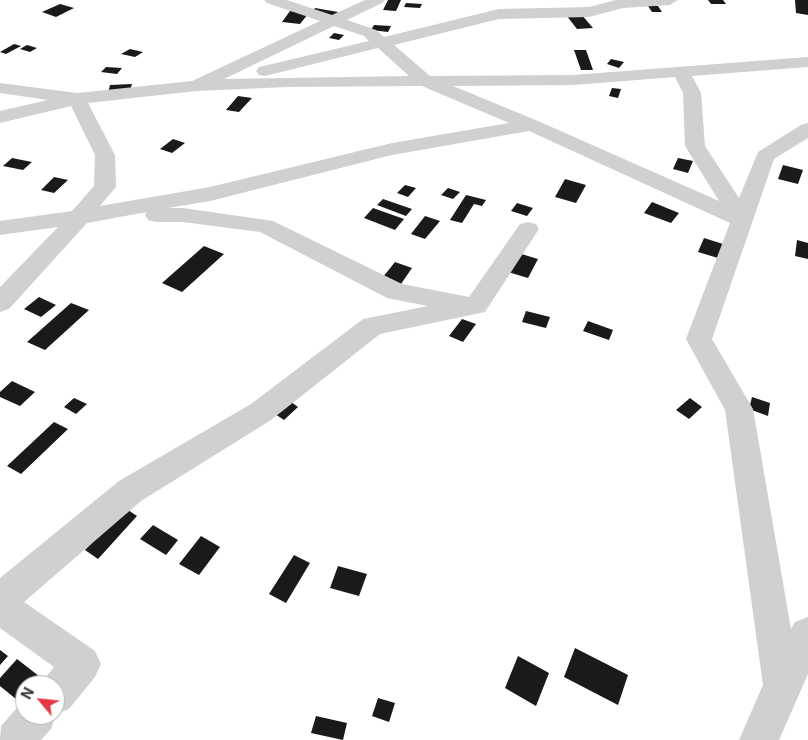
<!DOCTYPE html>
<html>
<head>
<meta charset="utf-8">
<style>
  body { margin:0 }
  #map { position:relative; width:808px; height:740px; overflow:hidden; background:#fff; font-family:Inter,sans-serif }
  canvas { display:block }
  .north { position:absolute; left:15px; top:675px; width:50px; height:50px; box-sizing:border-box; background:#fff; border:1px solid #adadad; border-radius:50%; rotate:298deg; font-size:14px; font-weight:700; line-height:20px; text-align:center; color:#333 }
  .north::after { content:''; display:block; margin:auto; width:18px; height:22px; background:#e63946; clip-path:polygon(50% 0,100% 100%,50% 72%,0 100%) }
</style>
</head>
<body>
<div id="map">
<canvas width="808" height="740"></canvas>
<div class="north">N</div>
</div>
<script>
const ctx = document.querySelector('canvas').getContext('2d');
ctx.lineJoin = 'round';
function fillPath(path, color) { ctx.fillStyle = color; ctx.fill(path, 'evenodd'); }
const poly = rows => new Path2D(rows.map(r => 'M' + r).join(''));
fillPath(poly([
  [388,0,401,0,396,11,383,10],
  [708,0,723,0,726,4,711,4],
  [795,0,808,0,808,15,796,13],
  [406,3,422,4,420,8,404,7],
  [60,4,74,8,56,17,42,12],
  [648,6,658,6,662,12,652,12],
  [315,8,338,12,334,16,311,13],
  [290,11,308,14,300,24,282,22],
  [581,14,593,28,577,29,566,15],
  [374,25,391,26,388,32,371,30],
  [334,33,344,35,339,40,329,38],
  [14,44,21,46,6,54,0,52],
  [27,45,37,48,30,52,20,49],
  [130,49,143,52,135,57,121,54],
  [574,50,586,50,593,70,581,70],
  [611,59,624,62,619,68,607,64],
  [106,67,122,68,117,74,101,72],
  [132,84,130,91,108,93,110,85],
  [612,88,621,89,618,98,609,96],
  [238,96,252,98,239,112,226,110],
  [173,139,185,143,172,153,160,149],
  [12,158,32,162,23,170,3,166],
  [678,158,693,161,688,173,673,169],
  [783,165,803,170,798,184,778,179],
  [54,177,68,180,54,193,41,190],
  [565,179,586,185,576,203,555,197],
  [405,185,416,188,408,197,397,193],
  [448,188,460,192,453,199,441,195],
  [466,195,486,200,482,206,474,204,462,223,450,220],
  [383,199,412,209,406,216,377,205],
  [652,202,679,213,671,223,644,213],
  [517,203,533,208,527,216,511,211],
  [373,208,404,219,395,230,364,218],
  [425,216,440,221,425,239,411,234],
  [704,238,723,244,718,258,698,252],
  [797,240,808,243,808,259,795,256],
  [204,246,224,254,182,292,162,283],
  [518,253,538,259,528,278,508,272],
  [395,262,412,268,401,284,383,277],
  [39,297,56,305,41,317,24,309],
  [71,303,89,310,45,350,27,342],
  [526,311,550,317,546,328,522,322],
  [462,319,476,324,463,342,449,336],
  [588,321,613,330,609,340,583,331],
  [12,381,35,392,20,406,0,397,0,392],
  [752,397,770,403,768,416,749,409],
  [74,398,87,404,76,414,64,407],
  [690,398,702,407,689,419,676,410],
  [287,399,298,407,284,420,272,412],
  [54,422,68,429,21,474,7,466],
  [125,508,137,516,98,559,85,550],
  [153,525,178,540,166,555,140,539],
  [201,536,220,547,199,575,179,564],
  [294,555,310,563,286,603,269,594],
  [338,566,367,574,359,596,330,588],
  [575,648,628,675,618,705,564,677],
  [0,650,8,656,0,665],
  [518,656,549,673,536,706,505,688],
  [17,659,44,680,39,685,25,685,25,701,22,704,0,686,0,678],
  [378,698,395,703,389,722,372,716],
  [316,716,347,723,343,740,311,733]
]), '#1a1a1a');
fillPath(poly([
  [264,0,287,0,332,15,365,0,385,0,382,3,347,20,376,30,384,37,499,9,589,7,616,0,678,0,670,5,623,8,589,17,499,19,394,45,430,76,573,75,808,57,808,67,692,76,701,93,705,146,739,198,758,152,801,125,808,123,808,138,774,159,712,339,753,409,791,629,795,622,808,617,808,674,779,740,739,740,763,685,725,410,686,339,730,223,529,131,392,155,210,201,168,208,183,208,273,221,402,284,469,297,520,224,528,222,536,224,539,229,485,312,380,334,271,420,141,501,24,602,95,651,101,664,95,677,69,709,56,714,51,729,41,740,0,740,1,726,23,701,25,700,25,715,55,715,55,685,40,685,54,667,0,628,0,578,119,481,251,404,363,319,428,306,387,298,260,232,183,222,156,222,148,220,145,215,147,212,87,223,9,309,0,312,0,287,58,227,0,235,0,221,72,211,94,186,95,155,71,106,0,123,0,111,48,100,0,93,0,83,77,93,192,81,320,21,267,3,264,0],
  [334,26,364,36,369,41,259,67,256,71,259,75,265,76,378,48,409,76,224,79,334,26],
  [675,77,683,93,685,146,719,201,538,121,453,86,573,85,675,77],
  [422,86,509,123,392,143,210,187,100,206,116,187,115,155,88,103,196,91,288,87,422,86]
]), '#d0d0d0');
</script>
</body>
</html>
